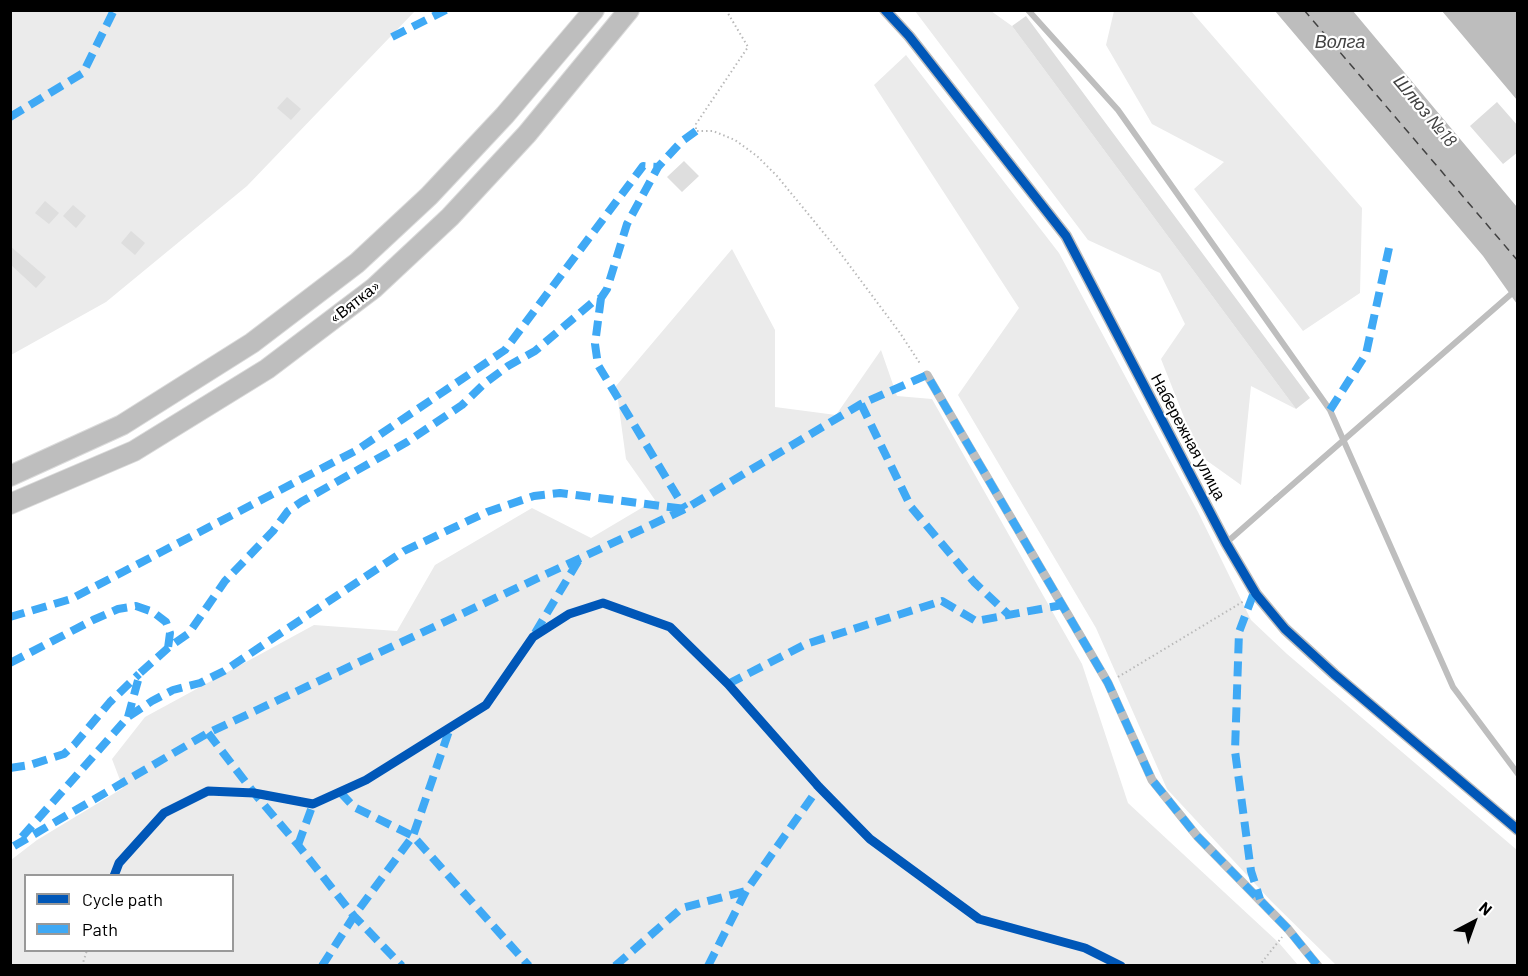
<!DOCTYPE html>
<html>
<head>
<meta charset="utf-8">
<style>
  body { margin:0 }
  #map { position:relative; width:1528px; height:976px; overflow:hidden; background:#fff; font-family:Barlow,sans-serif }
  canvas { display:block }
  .frame { position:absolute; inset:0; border:12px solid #000; pointer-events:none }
  .legend { position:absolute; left:24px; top:874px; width:210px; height:78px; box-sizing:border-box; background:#fff; border:2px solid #999; margin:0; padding:8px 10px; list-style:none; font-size:18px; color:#000 }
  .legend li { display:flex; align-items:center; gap:12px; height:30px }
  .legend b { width:30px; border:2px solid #999 }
  .north { position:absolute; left:1444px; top:892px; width:60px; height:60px; -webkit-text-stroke:4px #fff; paint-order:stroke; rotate:41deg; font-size:16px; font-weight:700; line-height:24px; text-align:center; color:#000 }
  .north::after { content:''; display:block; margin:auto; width:21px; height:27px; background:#000; clip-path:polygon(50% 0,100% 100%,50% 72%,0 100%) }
</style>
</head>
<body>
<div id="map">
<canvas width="1528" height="976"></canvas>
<div class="frame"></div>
<ul class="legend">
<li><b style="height:8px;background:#0057b8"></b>Cycle path</li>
<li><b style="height:8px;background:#3fa9f5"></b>Path</li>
</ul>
<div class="north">N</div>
</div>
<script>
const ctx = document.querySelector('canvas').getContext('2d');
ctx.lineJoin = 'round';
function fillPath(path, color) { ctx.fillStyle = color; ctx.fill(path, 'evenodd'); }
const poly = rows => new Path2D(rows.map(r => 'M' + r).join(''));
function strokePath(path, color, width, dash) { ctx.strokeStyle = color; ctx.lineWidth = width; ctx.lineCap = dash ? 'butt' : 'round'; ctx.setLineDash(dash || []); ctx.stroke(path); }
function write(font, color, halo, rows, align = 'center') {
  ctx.font = font + ' Barlow,sans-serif'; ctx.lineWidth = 4.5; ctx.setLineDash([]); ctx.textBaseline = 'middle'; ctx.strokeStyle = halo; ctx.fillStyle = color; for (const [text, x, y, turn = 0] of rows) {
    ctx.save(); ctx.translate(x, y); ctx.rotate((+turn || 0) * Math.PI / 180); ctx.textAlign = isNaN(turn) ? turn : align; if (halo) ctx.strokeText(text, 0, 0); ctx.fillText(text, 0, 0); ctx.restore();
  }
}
fillPath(poly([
  [10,11,415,11,247,186,106,302,11,355],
  [915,11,991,11,1012,26,1296,409,1251,386,1241,485,1199,455,1161,359,1185,324,1160,273,1088,240],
  [1114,11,1191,11,1362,208,1360,293,1303,331,1194,189,1224,162,1152,124,1106,45],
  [906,55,1059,253,1198,512,1251,620,1287,654,1517,850,1517,965,1336,965,1271,901,1167,789,1096,628,958,395,1019,308,874,85],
  [732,249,775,330,775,407,836,415,881,350,897,396,932,399,1082,664,1128,803,1279,943,1298,965,11,965,11,860,37,840,123,788,112,759,145,717,314,625,397,631,435,565,532,508,591,538,655,500,626,459,616,386],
  [26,876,232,876,232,950,26,950]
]), '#ebebeb');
fillPath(poly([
  [1275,11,1353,11,1517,207,1517,304,1483,256],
  [1516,11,1518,13,1517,100,1442,11]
]), '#bdbdbd');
strokePath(poly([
  [1304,10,1518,261]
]), '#424242', 1.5, [8, 6]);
fillPath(poly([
  [1026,16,1310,398,1296,409,1012,26],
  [287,97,301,109,291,120,277,108],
  [1497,102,1518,126,1518,152,1503,164,1470,126],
  [684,161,699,176,682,192,667,177],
  [45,201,59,213,49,224,35,213],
  [73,205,86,216,76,228,63,216],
  [131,231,145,243,135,255,121,243],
  [10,246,46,277,36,288,10,264]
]), '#dedede');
const trunk = poly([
  [10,476,122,425,252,343,357,263,429,196,505,115,594,10],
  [10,504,134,451,267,369,374,288,450,217,527,134,629,10]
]);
strokePath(trunk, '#dbdbdb', 22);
strokePath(poly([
  [726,10,748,47,696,124,696,131,713,131,735,140,757,156,777,176,841,254,900,333,921,365],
  [1118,677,1244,601],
  [114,876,119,863,164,813,208,791,254,793,313,804,366,780,486,705,533,637,569,614,603,603,670,627,728,684,819,787,870,839,979,919,1085,948,1121,966],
  [82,966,87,950],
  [1259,966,1282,937]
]), '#b9b9b9', 2, [1.5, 3]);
strokePath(poly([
  [1028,10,1118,110,1330,410,1453,687,1518,774],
  [1226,543,1276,499]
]), '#bebebe', 6);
strokePath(poly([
  [927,375,1108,683,1152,780,1197,836,1288,929,1318,966]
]), '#bebebe', 9);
strokePath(poly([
  [885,10,909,36,1066,236,1226,543,1256,594,1285,629,1334,674,1518,830]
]), '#bebebe', 12);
strokePath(trunk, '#bebebe', 20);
strokePath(poly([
  [1276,499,1518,288]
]), '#bebebe', 6);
strokePath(poly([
  [392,37,446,10],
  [10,117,83,73,114,10],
  [601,298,595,344,598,365,685,509],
  [861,404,911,507,974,582,1010,616],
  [1330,410,1366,354,1389,248],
  [1253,595,1239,632,1235,751,1251,871,1260,899],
  [10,617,71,599,357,450,505,350,643,166,658,167],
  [535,633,580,558],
  [10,663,93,620,118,609,136,606,153,612,166,622,170,633,168,648],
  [728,684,806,644,942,601,976,621,1062,605],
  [128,717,140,673,168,648,189,633,225,581,273,531,288,511,301,502,407,442,462,405,485,383,508,366,535,351,594,301,601,298,607,289,627,224,658,167,681,142,696,131],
  [208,733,254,793,298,845,354,916,402,966],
  [10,768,30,765,64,754,74,745,110,702,139,674],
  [340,792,354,807,413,836,529,966],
  [22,837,128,717,152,701,173,690,200,683,224,671,404,551,487,512,534,496,560,493,685,509],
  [298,845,313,804],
  [14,846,208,733,685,509,861,404,927,375,1108,683,1152,780,1197,836,1288,929,1318,966],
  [322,966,354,916,413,836,450,728],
  [615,966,682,908,746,891],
  [708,966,746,891,819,787]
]), '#3fa9f5', 8, [15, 8]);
strokePath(poly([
  [885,10,909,36,1066,236,1226,543,1256,594,1285,629,1334,674,1518,830],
  [114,876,119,863,164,813,208,791,254,793,313,804,366,780,486,705,533,637,569,614,603,603,670,627,728,684,819,787,870,839,979,919,1085,948,1121,966]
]), '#0057b8', 9);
write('16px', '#000', '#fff', [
  ["«Вятка»",355,302,-38],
  ["Набережная улица",1188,437,62]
]);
write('italic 18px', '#424242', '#fff', [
  ["Волга",1340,42],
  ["Шлюз №18",1425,111,50]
]);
</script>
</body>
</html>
